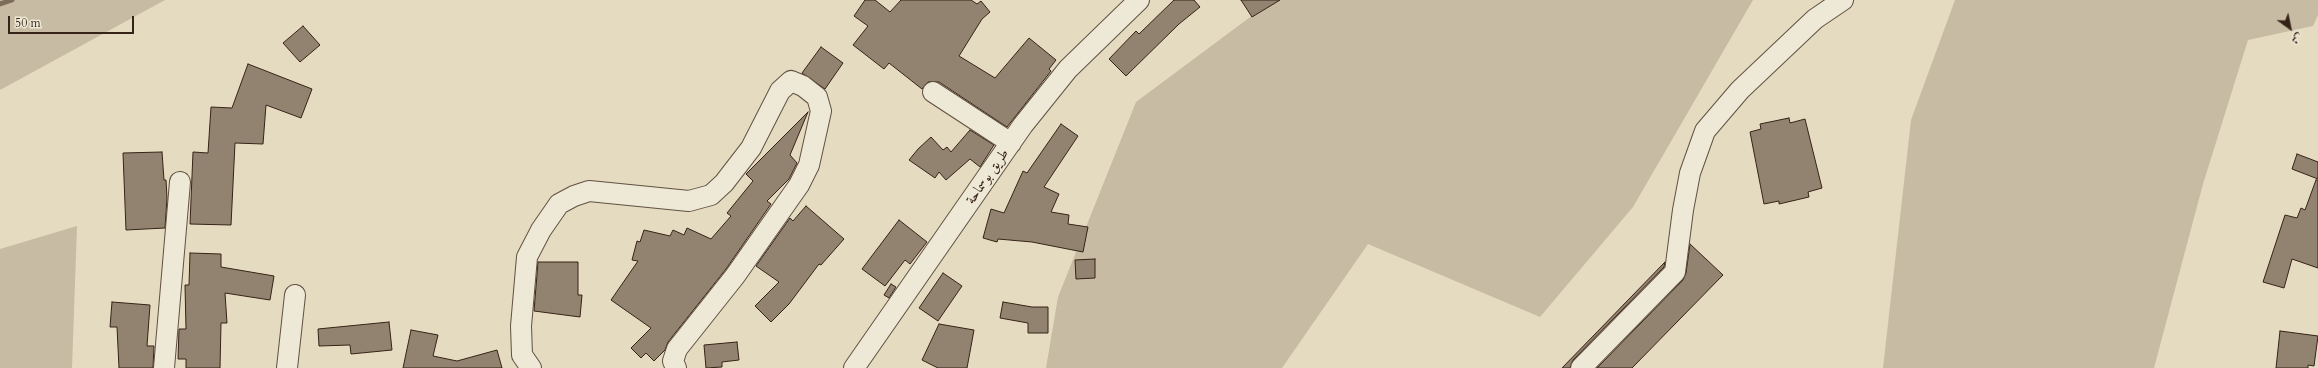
<!DOCTYPE html>
<html>
<head>
<meta charset="utf-8">
<style>
  body { margin:0 }
  #map { position:relative; width:2318px; height:368px; overflow:hidden; background:#e5dbc0; font-family:Cardo,Amiri,serif }
  canvas { display:block }
  .north { position:absolute; left:2270px; top:8px; width:40px; height:40px; -webkit-text-stroke:3px #eee8d6; paint-order:stroke; rotate:147deg; font-size:11px; font-weight:700; line-height:16px; text-align:center; color:#362317 }
  .north::after { content:''; display:block; margin:auto; width:14px; height:18px; background:#362317; clip-path:polygon(50% 0,100% 100%,50% 72%,0 100%) }
  .scale { position:absolute; left:8px; top:16px; width:126px; height:18px; box-sizing:border-box; border:2px solid #362317; border-top:0; padding-left:5px; font-size:12px; line-height:14px; white-space:nowrap; color:#362317; -webkit-text-stroke:3px #eee8d6; paint-order:stroke }
</style>
</head>
<body>
<div id="map">
<canvas width="2318" height="368"></canvas>
<div class="north">ش</div>
<div class="scale">50 m</div>
</div>
<script>
const ctx = document.querySelector('canvas').getContext('2d');
ctx.lineJoin = 'round';
function fillPath(path, color) { ctx.fillStyle = color; ctx.fill(path, 'evenodd'); }
const poly = rows => new Path2D(rows.map(r => 'M' + r).join(''));
function strokePath(path, color, width, dash) { ctx.strokeStyle = color; ctx.lineWidth = width; ctx.lineCap = dash ? 'butt' : 'round'; ctx.setLineDash(dash || []); ctx.stroke(path); }
function write(font, color, halo, rows, align = 'center') {
  ctx.font = font + ' Cardo,Amiri,serif'; ctx.lineWidth = 3; ctx.setLineDash([]); ctx.textBaseline = 'middle'; ctx.strokeStyle = halo; ctx.fillStyle = color; for (const [text, x, y, turn = 0] of rows) {
    ctx.save(); ctx.translate(x, y); ctx.rotate((+turn || 0) * Math.PI / 180); ctx.textAlign = isNaN(turn) ? turn : align; if (halo) ctx.strokeText(text, 0, 0); ctx.fillText(text, 0, 0); ctx.restore();
  }
}
fillPath(poly([
  [0,0,165,0,0,90],
  [1273,0,1753,0,1633,207,1540,317,1368,244,1282,368,1046,368,1058,297,1136,102],
  [1955,0,2318,0,2318,15,2313,26,2248,40,2203,184,2154,368,1883,368,1911,120],
  [77,226,72,368,0,368,0,249]
]), '#c7bca3');
strokePath(poly([
  [0,4,12,0]
]), '#7c6c5a', 5);
const building = poly([
  [865,0,875,0,890,12,901,0,971,0,977,4,981,1,990,12,982,19,959,56,995,78,1029,38,1056,60,1049,69,1051,71,1007,127,939,82,928,82,922,89,889,63,884,69,853,45,868,26,854,16,865,0],
  [1174,0,1194,0,1200,7,1179,24,1126,76,1109,59,1136,31,1139,34,1174,0],
  [1241,0,1280,0,1252,17,1241,0],
  [303,26,320,45,300,62,283,43,303,26],
  [821,47,843,63,825,89,802,73,821,47],
  [248,64,312,89,301,118,266,105,263,144,235,143,231,225,190,224,193,152,208,153,211,107,232,108,248,64],
  [808,112,790,155,797,163,789,179,767,201,771,204,726,269,668,342,665,350,654,361,646,353,641,358,631,348,651,328,611,300,638,261,632,260,637,241,640,242,644,230,670,236,673,230,684,235,687,228,711,239,731,216,727,213,753,181,746,174,808,112],
  [1789,118,1790,123,1805,119,1822,188,1808,192,1809,197,1779,204,1779,201,1764,204,1750,132,1761,129,1760,124,1789,118],
  [1061,124,1078,136,1044,187,1059,194,1051,212,1069,215,1068,224,1088,227,1083,252,1032,242,998,239,997,242,983,238,991,209,1004,213,1023,171,1027,173,1061,124],
  [970,130,994,145,980,167,970,159,946,180,939,172,935,178,909,160,918,149,931,137,943,150,947,147,951,152,970,130],
  [162,152,164,180,166,180,167,198,165,228,126,230,123,153,162,152],
  [2297,154,2318,162,2318,179,2292,169,2297,154],
  [2316,180,2318,180,2318,268,2292,259,2284,288,2263,282,2285,215,2297,218,2301,208,2305,210,2316,180],
  [806,206,844,239,821,265,819,264,789,304,771,322,755,306,779,282,756,266,790,218,793,221,806,206],
  [899,220,927,242,910,264,905,260,885,286,862,269,899,220],
  [1690,244,1723,275,1632,368,1597,368,1683,280,1686,273,1690,244],
  [190,253,221,254,221,267,274,276,270,300,225,293,227,323,221,323,220,368,186,368,186,359,178,359,179,329,186,329,185,285,189,285,190,253],
  [1095,259,1095,278,1076,279,1075,260,1095,259],
  [538,262,578,262,578,295,582,295,580,317,534,311,538,262],
  [1665,262,1664,267,1573,360,1570,368,1562,368,1665,262],
  [943,273,962,286,938,321,919,308,943,273],
  [891,284,896,287,889,298,884,295,891,284],
  [112,302,150,305,147,346,154,346,153,368,119,368,117,327,110,327,112,302],
  [1003,302,1032,307,1048,307,1048,333,1028,333,1028,323,1000,318,1003,302],
  [389,322,392,350,351,354,350,345,319,346,318,329,389,322],
  [939,324,974,330,967,368,938,368,922,360,939,324],
  [411,330,438,335,433,356,457,361,497,350,502,368,403,368,411,330],
  [2280,331,2318,336,2314,366,2308,365,2308,368,2276,368,2280,331],
  [737,342,739,360,722,362,722,367,706,368,704,345,737,342]
]);
fillPath(building, '#91836f');
strokePath(building, '#362317', 1);
const minor = poly([
  [933,92,1011,143],
  [164,368,180,182],
  [287,368,295,295],
  [531,368,522,355,521,326,527,257,541,230,559,204,574,196,589,191,689,201,711,195,724,183,751,148,780,91,791,81,803,86,817,97,821,111,809,165,799,185,735,276,677,349,673,361,676,368],
  [854,368,1023,125,1068,69,1139,0],
  [1581,368,1675,272,1683,210,1690,173,1705,131,1740,90,1815,19,1843,0]
]);
strokePath(minor, '#625141', 22);
strokePath(minor, '#eee8d6', 20);
write('14px', '#362317', '#eee8d6', [
  ["طريق بوسماحة",988,177,-55]
]);
</script>
</body>
</html>
